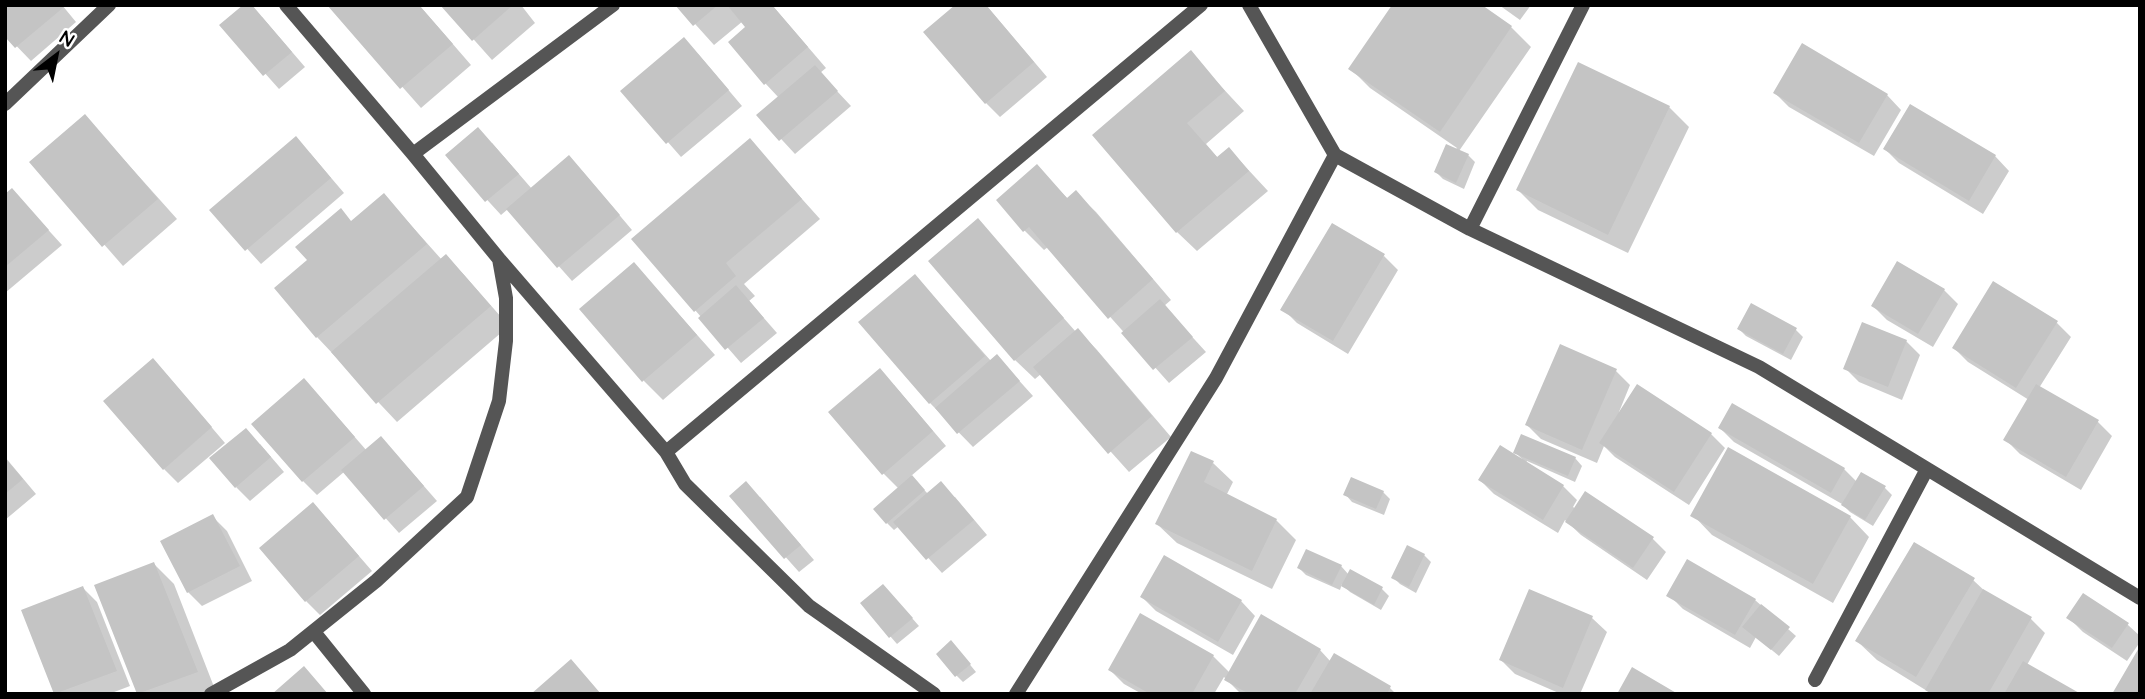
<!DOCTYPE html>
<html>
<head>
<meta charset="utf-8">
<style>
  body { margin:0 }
  #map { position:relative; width:2145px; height:699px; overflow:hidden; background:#fff; font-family:Quicksand,sans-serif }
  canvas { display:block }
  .frame { position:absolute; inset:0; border:7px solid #000; pointer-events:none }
  .north { position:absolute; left:21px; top:21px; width:70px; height:70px; -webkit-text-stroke:5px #fff; paint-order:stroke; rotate:32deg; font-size:19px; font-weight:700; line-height:28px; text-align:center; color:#000 }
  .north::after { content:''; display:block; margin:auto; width:24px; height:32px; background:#000; clip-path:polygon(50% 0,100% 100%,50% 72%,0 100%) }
</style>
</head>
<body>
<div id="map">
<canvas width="2145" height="699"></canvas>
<div class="frame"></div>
<div class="north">N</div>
</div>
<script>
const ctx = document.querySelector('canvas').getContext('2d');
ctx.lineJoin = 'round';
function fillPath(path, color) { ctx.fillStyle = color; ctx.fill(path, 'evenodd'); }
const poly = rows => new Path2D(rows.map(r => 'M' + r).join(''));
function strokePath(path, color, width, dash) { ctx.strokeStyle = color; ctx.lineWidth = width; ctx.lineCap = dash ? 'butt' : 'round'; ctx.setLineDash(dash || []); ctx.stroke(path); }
fillPath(poly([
  [5,5,62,5,76,22,31,61,5,34],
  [330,5,419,5,471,65,421,108],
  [443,5,521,5,535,23,492,60],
  [678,5,772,5,826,68,820,73,851,106,795,154,759,115,779,98,765,83,748,27,743,21,714,45],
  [986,5,1047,77,1000,117,986,103],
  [1499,5,1531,5,1520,20],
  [262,17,305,67,279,89,222,25],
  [1511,27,1531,47,1459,151,1468,155,1475,162,1464,189,1443,179,1436,172,1457,148,1370,88,1351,69],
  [1190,53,1244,111,1206,144,1218,158,1229,149,1268,191,1197,251,1177,232],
  [698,54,742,106,681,157,623,91],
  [1775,93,1887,95,1901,110,1874,156,1789,107],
  [1669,107,1689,127,1628,253,1538,210,1518,190],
  [85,116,177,219,123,266,32,162],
  [750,141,820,219,744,284,755,296,749,301,777,333,741,363,695,310],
  [492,143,532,189,583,172,632,230,572,281,508,209,501,215,447,156],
  [1885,149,1995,156,2009,171,1983,214,1899,163],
  [310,153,344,193,261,264,212,210],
  [1037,167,1068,199,1076,193,1096,212,1171,300,1164,306,1206,352,1169,383,1048,247,1044,250,1024,230],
  [12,190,62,245,5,293,5,196],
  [384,195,442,260,446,256,465,276,509,326,397,422,317,337,309,260],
  [978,221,1076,332,1078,331,1097,350,1171,437,1129,472,1041,374,1035,379,1015,360],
  [1384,256,1398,270,1348,354,1297,323,1283,309],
  [634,264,715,355,663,400,644,381],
  [915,276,991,361,997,356,1033,396,973,447,930,403],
  [1944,290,1958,304,1933,347,1887,320,1873,306],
  [2057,323,2071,337,2039,388,2098,422,2112,436,2081,490,2020,454,2006,440,2029,400,1968,362,1954,348],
  [1739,329,1796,330,1803,337,1791,360,1746,336],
  [1906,341,1920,355,1902,400,1859,382,1845,368],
  [1616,371,1630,385,1619,412,1711,434,1725,448,1689,505,1615,457,1604,446,1597,463,1541,439,1527,425],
  [167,375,225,443,178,483,164,469],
  [894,385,946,446,911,476,928,494,955,497,987,535,942,573,899,526,894,530,887,523,899,489,883,473],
  [318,395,367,451,395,453,437,501,399,533,344,472,317,495,303,481],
  [1720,428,1844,469,1857,482,1885,488,1892,495,1873,526,1850,512,1842,504,1734,442],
  [260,444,284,472,250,501,236,487],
  [1515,452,1575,458,1582,466,1575,482,1527,461,1526,463,1563,486,1577,500,1573,507,1576,509,1652,538,1666,552,1647,580,1581,535,1565,520,1558,533,1494,494,1480,480,1522,459],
  [5,457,36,494,5,520],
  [1213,463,1233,482,1226,496,1276,520,1296,540,1272,589,1177,543,1157,524],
  [1383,492,1390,499,1384,515,1352,502,1345,494],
  [731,496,760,497,814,560,799,572],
  [1693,515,1850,517,1869,537,1833,603,1712,535],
  [213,517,227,531,252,581,202,606,188,592],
  [327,519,372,571,320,615,306,601],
  [1424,555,1431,562,1416,593,1400,584,1393,577],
  [1165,557,1241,601,1255,616,1233,655,1156,611,1142,597],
  [154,564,174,584,216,692,138,694,96,586],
  [1341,566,1349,575,1351,571,1382,589,1389,596,1381,610,1350,592,1342,584,1340,590,1306,575,1299,568],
  [1973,580,1987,593,2031,619,2045,633,2027,665,2078,694,1932,694,1877,660,1857,641],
  [83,588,97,602,130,686,109,694,56,694,24,611],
  [1530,591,1592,618,1607,632,1580,694,1561,694,1515,674,1501,660],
  [890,593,919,626,897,644,862,604],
  [1669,595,1755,600,1796,636,1779,656,1756,637,1750,648,1683,609],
  [2083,595,2128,625,2140,636,2140,642,2127,661,2083,632,2069,618],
  [958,650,976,672,963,682,956,675],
  [1320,650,1331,662,1335,655,1390,688,1396,694,1241,694,1224,677,1214,694,1142,694,1124,684,1110,670,1213,656,1230,673]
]), '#0003');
fillPath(poly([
  [5,5,62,5,64,7,15,48,5,37],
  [243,5,252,5,292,52,263,76,219,25],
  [327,5,419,5,453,44,400,89],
  [440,5,513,5,472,41],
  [675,5,718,5,693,26],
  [727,5,772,5,808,47,764,85,728,42,745,27],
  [955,5,986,5,1034,62,985,104,923,32],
  [1392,5,1482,5,1512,26,1440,132,1348,69],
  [684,37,729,90,666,144,620,91],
  [1802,43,1888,94,1859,143,1773,93],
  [1191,50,1225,91,1187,123,1217,157,1229,147,1249,171,1176,233,1092,135],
  [1578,62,1670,106,1608,235,1516,190],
  [815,65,838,91,779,141,756,115],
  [1910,104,1996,155,1969,201,1883,149],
  [85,114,158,199,102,247,29,162],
  [478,127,519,174,485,202,445,155],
  [296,136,331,178,245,251,209,210],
  [750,138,802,199,726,263,736,276,694,312,631,239],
  [1446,144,1469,154,1456,183,1434,172],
  [569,155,620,215,557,268,506,209],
  [1037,164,1067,198,1076,190,1153,279,1108,319,1029,227,1023,232,996,200],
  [12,188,49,230,5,267,5,194],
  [384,193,427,244,316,338,274,288,307,260,295,247,341,208,351,221],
  [978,218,1064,318,1014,361,928,261],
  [1332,223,1385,254,1333,341,1280,310],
  [446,254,491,306,376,404,331,352],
  [1897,261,1945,289,1918,334,1871,306],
  [634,262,697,335,642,382,579,309],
  [915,274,985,356,929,404,858,322],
  [1993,281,2058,321,2016,388,1952,348],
  [736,285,764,318,725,350,698,318],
  [1160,299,1193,337,1153,370,1121,333],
  [1751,303,1797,328,1783,354,1737,329],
  [1862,322,1907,340,1888,387,1843,369],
  [1078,328,1152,416,1108,454,1033,367],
  [1560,344,1617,369,1582,450,1525,425],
  [997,354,1020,381,957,434,935,408],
  [153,358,212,427,163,470,103,401],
  [880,368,933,431,882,475,828,412],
  [304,378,355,437,302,482,251,424],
  [1637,384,1712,433,1674,492,1599,443],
  [2036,384,2099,420,2066,477,2003,440],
  [1732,403,1845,468,1831,493,1718,428],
  [246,428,271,457,235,488,209,458],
  [1521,434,1576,457,1568,476,1513,453],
  [381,436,424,486,384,520,341,470],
  [1500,445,1564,485,1543,520,1478,480],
  [1728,447,1851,516,1813,584,1690,516],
  [1191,451,1214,461,1204,482,1277,519,1252,571,1155,524],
  [5,458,23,479,5,494],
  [1861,472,1886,486,1865,520,1841,505],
  [912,475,925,490,886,524,873,509],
  [1351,477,1384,491,1376,509,1343,495],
  [746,481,801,545,784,559,729,496],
  [941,481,974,520,926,560,893,522],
  [1585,491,1654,537,1633,568,1565,522],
  [313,502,359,556,305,602,259,548],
  [213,514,240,566,187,593,160,541],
  [1914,542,1975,578,1916,677,1855,641],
  [1407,545,1425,554,1409,587,1391,578],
  [1306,549,1342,565,1332,585,1297,568],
  [1164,555,1242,600,1218,642,1140,597],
  [1687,559,1756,599,1735,635,1666,596],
  [154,562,198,672,137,694,94,585],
  [1350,569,1383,587,1374,605,1341,586],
  [883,584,913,618,889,638,860,603],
  [83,586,117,671,54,694,21,610],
  [1529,589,1593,616,1563,688,1499,660],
  [1983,589,2032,617,1988,694,1932,694,1925,690],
  [2083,593,2129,623,2112,648,2066,618],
  [1761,604,1790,627,1771,650,1742,627],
  [1140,613,1214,655,1192,694,1150,694,1108,670],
  [1261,614,1321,649,1295,694,1249,694,1224,680],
  [951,640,971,664,955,677,936,654],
  [2140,646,2140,694,2112,694],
  [1334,653,1391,686,1387,694,1310,694],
  [571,659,601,694,531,694],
  [2023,661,2081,694,2004,694],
  [304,666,328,694,272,694],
  [1632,667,1678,694,1617,694]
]), '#c4c4c4');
strokePath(poly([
  [5,104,109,5],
  [413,154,613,5],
  [1335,155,1470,229,1759,367,2140,598],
  [1470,229,1583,5],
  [500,260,666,452,685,484,809,606,934,694],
  [666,452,1201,5],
  [314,632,364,694],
  [1815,680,1927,469],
  [211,694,290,650,376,581,467,497,499,401,506,341,506,298,499,259,413,154,286,5],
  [1016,694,1216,378,1335,155,1249,5]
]), '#555', 14);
</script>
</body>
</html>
